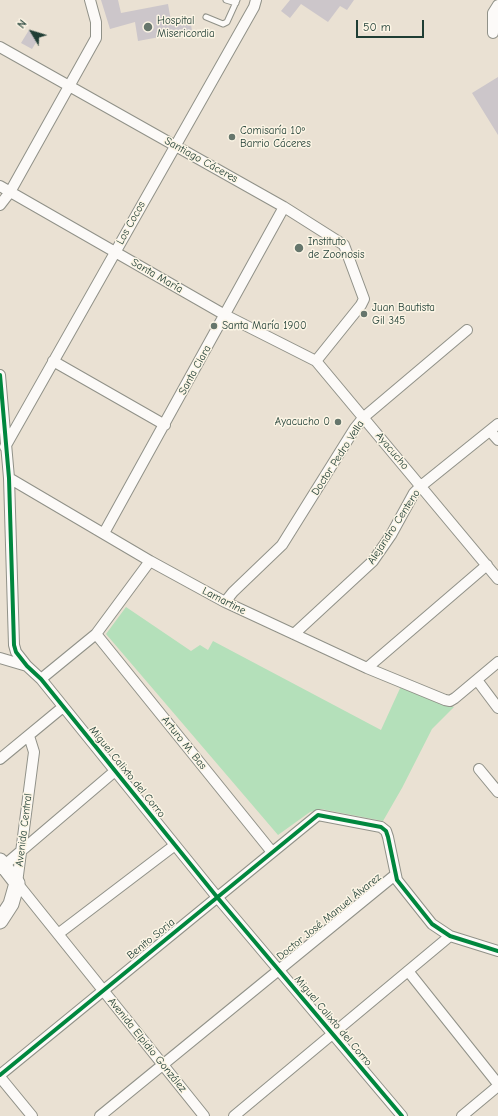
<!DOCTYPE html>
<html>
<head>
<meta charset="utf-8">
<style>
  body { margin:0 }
  #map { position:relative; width:498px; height:1116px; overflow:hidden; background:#eae1d3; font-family:"Comic Neue",sans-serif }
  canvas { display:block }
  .north { position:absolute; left:12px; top:12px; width:40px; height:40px; -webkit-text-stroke:3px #fcf5e5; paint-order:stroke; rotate:308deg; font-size:11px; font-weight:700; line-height:16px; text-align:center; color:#1f3d34 }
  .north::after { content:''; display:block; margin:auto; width:14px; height:18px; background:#1f3d34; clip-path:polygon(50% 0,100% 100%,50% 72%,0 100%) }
  .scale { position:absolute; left:356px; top:20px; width:68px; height:18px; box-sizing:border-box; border:2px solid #1f3d34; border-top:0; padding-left:5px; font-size:12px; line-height:14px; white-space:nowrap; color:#1f3d34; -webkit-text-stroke:3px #fcf5e5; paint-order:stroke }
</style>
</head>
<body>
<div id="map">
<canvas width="498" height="1116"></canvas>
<div class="north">N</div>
<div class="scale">50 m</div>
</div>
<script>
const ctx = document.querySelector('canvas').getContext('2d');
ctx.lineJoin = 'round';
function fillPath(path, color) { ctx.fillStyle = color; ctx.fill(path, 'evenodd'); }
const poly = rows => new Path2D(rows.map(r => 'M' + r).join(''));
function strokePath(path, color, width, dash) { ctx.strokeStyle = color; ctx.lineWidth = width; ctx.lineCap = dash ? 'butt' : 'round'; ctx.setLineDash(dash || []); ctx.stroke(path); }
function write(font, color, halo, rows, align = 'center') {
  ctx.font = font + ' "Comic Neue",sans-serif'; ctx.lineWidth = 3; ctx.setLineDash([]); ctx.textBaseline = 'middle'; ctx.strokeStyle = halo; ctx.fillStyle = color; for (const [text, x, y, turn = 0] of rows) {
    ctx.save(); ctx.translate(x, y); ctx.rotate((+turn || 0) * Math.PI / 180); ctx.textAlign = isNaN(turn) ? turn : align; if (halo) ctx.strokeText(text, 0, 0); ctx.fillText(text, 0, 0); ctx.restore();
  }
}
fillPath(poly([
  [126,607,191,651,200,645,208,650,213,641,381,730,402,684,454,707,432,729,402,788,383,821,321,809,310,812,278,835,106,634]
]), '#b4e0ba');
fillPath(poly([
  [101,0,118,0,121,13,168,4,171,21,190,18,192,31,138,41,135,22,110,29],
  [290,0,354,0,347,10,340,6,328,22,301,4,290,18,281,11],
  [29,30,40,36,32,49,21,43],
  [498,77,498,135,472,93]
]), '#ccc6ca');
const lane = poly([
  [226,0,236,3],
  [206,17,223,24,227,22,237,0]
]);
const street = poly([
  [493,33,493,13,498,5],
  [0,47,284,207,344,245,364,299,361,305,316,361],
  [0,186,225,315,316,361,498,579],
  [0,205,10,192,96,38,96,22,90,0],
  [53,361,165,425],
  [0,375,9,478,14,645,16,652,27,666,41,679,217,897,402,1116],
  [490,431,498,440],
  [5,447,254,7,256,0],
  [9,478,150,561,225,602,367,668,445,700,450,701,455,698,498,662],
  [104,533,284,207],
  [225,602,233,592,282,545,355,428,364,417,467,330],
  [96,634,272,852],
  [294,634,373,561,391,535,414,493,421,486,498,424],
  [0,658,27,666],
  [367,668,487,565],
  [41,679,96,634,150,561],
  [477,680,498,708],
  [29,736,34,752,17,883,204,1116],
  [0,759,63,707],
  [479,769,498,792],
  [0,869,115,771],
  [58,934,175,845],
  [408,971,498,1084],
  [0,1075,318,815,381,827,386,831,388,837,397,880,432,924,450,936,498,951],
  [0,1077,32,1116],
  [100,1116,395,875],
  [234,1116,450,936],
  [462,1116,498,1086]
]);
const secondary = poly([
  [0,861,17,883,11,904,0,921]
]);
strokePath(lane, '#909188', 7);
strokePath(street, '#909188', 12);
strokePath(secondary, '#909188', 17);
strokePath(lane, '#fcfaf8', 5);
strokePath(street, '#fcfaf8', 10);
strokePath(secondary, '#fcfaf8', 15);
strokePath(poly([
  [0,375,9,478,14,645,16,652,27,666,41,679,217,897,402,1116],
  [0,1075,318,815,381,827,386,831,388,837,397,880,432,924,450,936,498,951]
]), '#00873e', 4);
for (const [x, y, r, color] of [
  [148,27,5,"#66766c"],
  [232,137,4,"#66766c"],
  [299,248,5,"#66766c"],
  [364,314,4,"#66766c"],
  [214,326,4,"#66766c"],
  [338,422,4,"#66766c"]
]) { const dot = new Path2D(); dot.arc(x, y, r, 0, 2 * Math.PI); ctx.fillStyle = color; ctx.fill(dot); strokePath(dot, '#fcf5e5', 1.5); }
write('11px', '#1f3d34', '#fcf5e5', [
  ["Hospital",157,21],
  ["Misericordia",157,34],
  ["Comisaría 10º",240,131],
  ["Barrio Cáceres",240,144],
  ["Instituto",308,242],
  ["de Zoonosis",308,255],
  ["Juan Bautista",372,308],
  ["Gil 345",372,321],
  ["Santa María 1900",222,326],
  ["Ayacucho 0",330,422,"right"]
], 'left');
write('11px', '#1f3d34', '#fcf5e5', [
  ["Santiago Cáceres",201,160,29],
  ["Los Cocos",131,223,-61],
  ["Santa María",157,276,30],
  ["Santa Clara",195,370,-61],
  ["Ayacucho",392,451,50],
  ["Doctor Pedro Vella",338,458,-57],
  ["Alejandro Centeno",394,527,-57],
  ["Lamartine",224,601,27],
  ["Arturo M. Bas",184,743,51],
  ["Miguel Calixto del Corro",127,772,51],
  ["Avenida Central",24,830,-83],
  ["Doctor José Manuel Álvarez",329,917,-39],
  ["Benito Soria",151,939,-39],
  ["Miguel Calixto del Corro",333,1021,50],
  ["Avenida Elpidio González",147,1045,51]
]);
</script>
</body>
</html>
